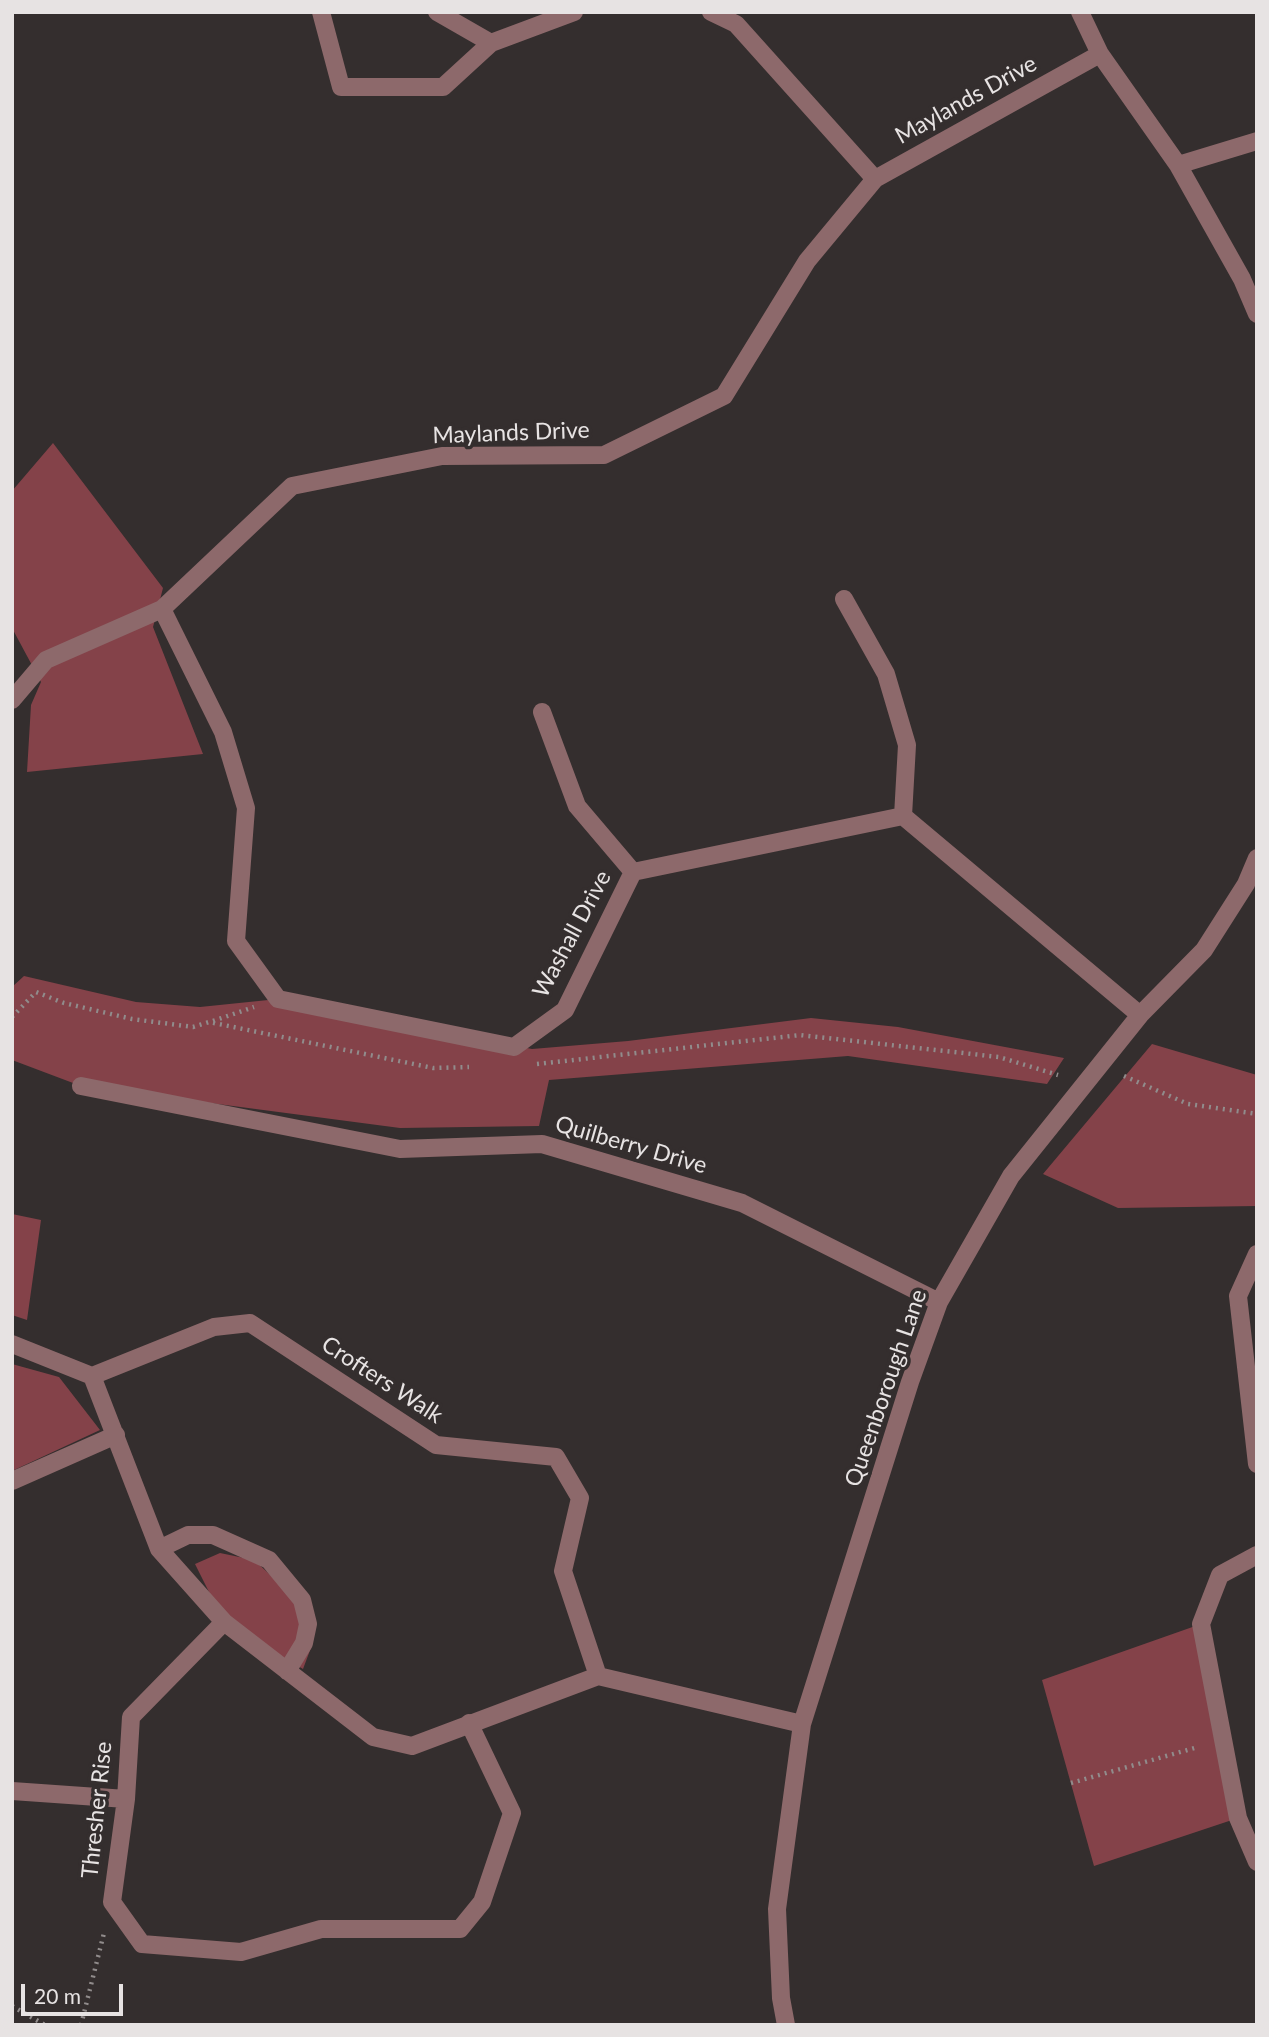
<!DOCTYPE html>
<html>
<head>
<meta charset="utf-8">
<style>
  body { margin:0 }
  #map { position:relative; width:1269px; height:2037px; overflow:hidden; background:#342e2e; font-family:Lato,sans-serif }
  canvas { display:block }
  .frame { position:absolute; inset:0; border:14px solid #e7e3e3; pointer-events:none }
  .scale { position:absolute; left:21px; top:1984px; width:102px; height:32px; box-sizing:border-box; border:4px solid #e7e3e3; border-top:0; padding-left:9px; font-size:21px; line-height:24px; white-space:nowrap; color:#e7e3e3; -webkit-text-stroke:5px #342e2e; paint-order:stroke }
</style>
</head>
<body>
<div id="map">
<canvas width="1269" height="2037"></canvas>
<div class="frame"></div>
<div class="scale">20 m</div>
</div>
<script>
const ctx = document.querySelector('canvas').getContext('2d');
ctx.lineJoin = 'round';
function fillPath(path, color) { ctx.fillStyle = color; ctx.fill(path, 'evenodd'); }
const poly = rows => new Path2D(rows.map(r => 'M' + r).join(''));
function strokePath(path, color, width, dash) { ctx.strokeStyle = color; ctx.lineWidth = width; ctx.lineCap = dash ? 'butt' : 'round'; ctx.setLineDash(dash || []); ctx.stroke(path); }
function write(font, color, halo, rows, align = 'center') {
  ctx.font = font + ' Lato,sans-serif'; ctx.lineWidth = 7; ctx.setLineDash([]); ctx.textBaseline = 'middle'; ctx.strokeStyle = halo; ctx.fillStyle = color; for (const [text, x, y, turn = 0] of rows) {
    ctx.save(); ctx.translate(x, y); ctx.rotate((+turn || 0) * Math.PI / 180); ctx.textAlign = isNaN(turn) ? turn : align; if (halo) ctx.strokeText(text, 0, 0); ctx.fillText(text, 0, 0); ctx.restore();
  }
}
fillPath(poly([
  [53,443,163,588,153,627,203,754,27,772,31,705,41,682,12,628,12,491],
  [24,976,136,1002,200,1007,278,999,532,1049,628,1041,811,1018,898,1027,1064,1058,1047,1084,848,1056,549,1080,539,1126,400,1128,81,1086,12,1060,12,987],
  [1152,1044,1257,1075,1257,1206,1118,1208,1043,1174],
  [12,1214,41,1220,27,1320,12,1315],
  [12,1364,59,1377,100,1430,12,1471],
  [220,1553,254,1560,300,1602,312,1645,303,1669,224,1622,195,1564],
  [1201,1624,1238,1818,1094,1866,1042,1680]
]), '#844249');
strokePath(poly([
  [12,1017,36,992,64,1003,132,1019,193,1027,209,1022,433,1068,469,1067],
  [213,1021,254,1007],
  [537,1064,800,1035,999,1057,1058,1075],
  [1124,1076,1188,1104,1257,1114],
  [1071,1783,1198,1747],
  [12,2006,45,2025],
  [81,2025,104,1933]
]), '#918c8c', 4.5, [2, 5]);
strokePath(poly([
  [321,12,341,87,443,87,491,43,574,12],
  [437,12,491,43],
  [711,12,736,24,875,179],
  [1080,12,1100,54,1178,165,1242,279,1257,314],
  [1178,165,1257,141],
  [844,599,886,674,907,745,903,816],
  [162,609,223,732,246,808,236,941,278,999,514,1047,565,1010,633,872,903,816,1140,1015],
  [12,700,46,660,162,609,292,486,442,456,604,455,724,396,807,261,875,179,1100,54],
  [542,712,577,806,633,872],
  [81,1086,400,1149,542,1144,742,1203,939,1302],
  [1257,1254,1238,1296,1257,1464],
  [12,1344,92,1376,159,1549,224,1622,373,1737,412,1746,598,1676,802,1724],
  [92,1376,214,1327,250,1323,436,1445,556,1457,580,1498,563,1571,598,1676],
  [12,1481,116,1435],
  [159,1549,188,1535,213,1535,269,1560,302,1600,308,1624,304,1643,287,1671],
  [1257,1555,1220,1575,1201,1624,1238,1818,1257,1862],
  [224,1622,131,1717,126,1799,112,1902,142,1944,241,1952,321,1929,460,1929,482,1902,512,1813,469,1723],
  [12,1791,126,1799],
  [786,2025,781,1998,777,1909,802,1724,910,1382,939,1302,1011,1176,1140,1015,1204,950,1246,884,1257,858]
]), '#8d696b', 18);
write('23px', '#e7e3e3', '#342e2e', [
  ["Maylands Drive",966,100,-29],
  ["Maylands Drive",511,433,-2],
  ["Washall Drive",572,934,-62],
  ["Quilberry Drive",631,1145,16],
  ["Crofters Walk",382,1380,33],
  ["Queenborough Lane",886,1388,-71],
  ["Thresher Rise",97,1810,-84]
]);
</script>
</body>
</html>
